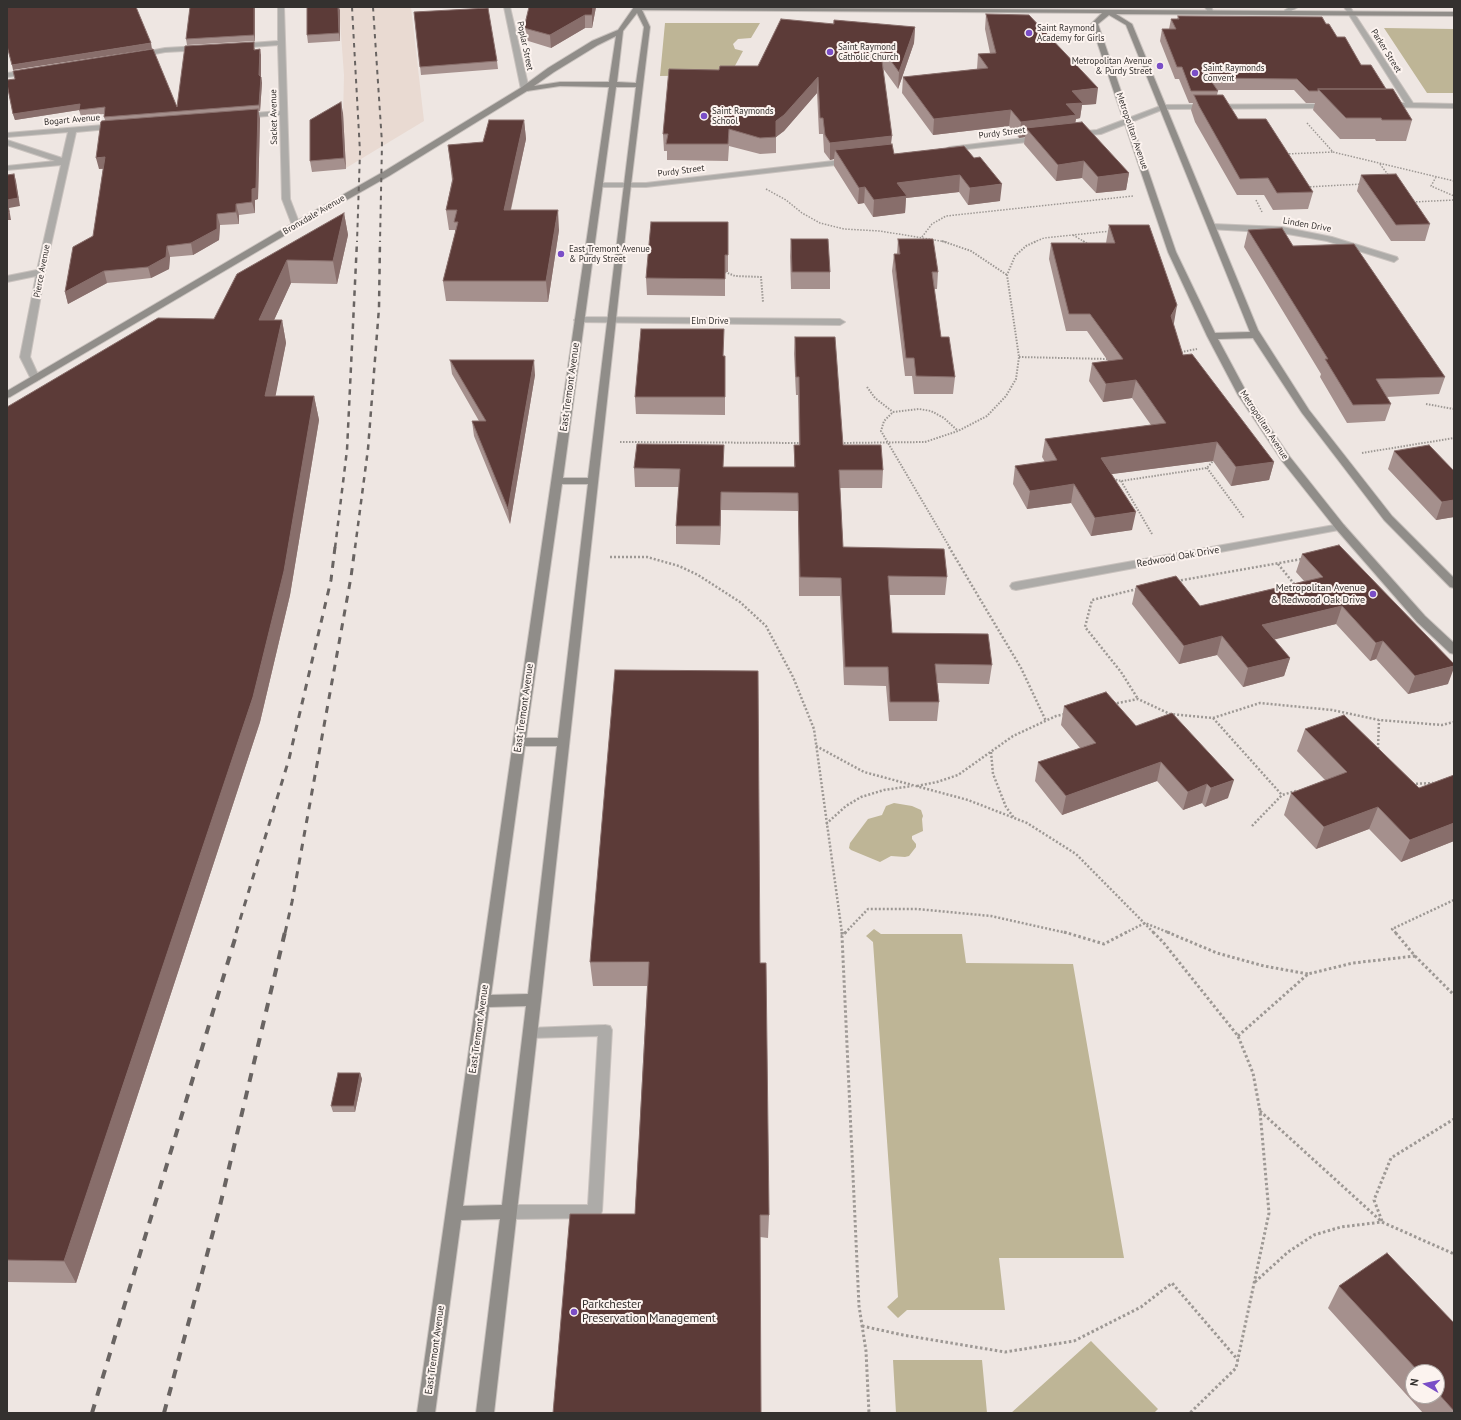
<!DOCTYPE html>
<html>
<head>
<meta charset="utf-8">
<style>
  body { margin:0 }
  #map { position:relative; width:1461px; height:1420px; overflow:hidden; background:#eee6e2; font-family:"PT Sans",sans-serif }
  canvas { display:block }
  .frame { position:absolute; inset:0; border:8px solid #34312f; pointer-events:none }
  .north { position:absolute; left:1405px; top:1364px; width:40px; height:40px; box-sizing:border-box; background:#fcf3ef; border:1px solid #aca5a2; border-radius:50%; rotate:279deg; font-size:11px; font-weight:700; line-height:16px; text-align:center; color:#34312f }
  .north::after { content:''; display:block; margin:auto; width:14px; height:18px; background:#7a4ec7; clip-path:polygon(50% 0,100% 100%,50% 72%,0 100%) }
</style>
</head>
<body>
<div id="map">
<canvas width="1461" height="1420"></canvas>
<div class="frame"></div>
<div class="north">N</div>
</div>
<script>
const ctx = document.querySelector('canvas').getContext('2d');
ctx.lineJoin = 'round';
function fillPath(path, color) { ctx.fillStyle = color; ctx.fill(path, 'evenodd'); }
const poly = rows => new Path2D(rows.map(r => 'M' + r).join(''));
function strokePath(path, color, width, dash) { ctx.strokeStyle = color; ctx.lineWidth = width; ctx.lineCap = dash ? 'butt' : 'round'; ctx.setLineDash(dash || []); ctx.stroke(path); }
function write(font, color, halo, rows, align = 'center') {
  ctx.font = font + ' "PT Sans",sans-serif'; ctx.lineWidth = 4; ctx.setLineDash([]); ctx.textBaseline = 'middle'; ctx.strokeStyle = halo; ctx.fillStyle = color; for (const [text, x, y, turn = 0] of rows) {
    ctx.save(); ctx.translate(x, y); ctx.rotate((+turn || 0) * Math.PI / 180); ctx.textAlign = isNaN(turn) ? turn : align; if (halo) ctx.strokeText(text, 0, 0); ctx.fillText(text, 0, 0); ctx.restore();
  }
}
fillPath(poly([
  [339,7,411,7,424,121,346,168,343,118,344,75]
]), '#e9dad2');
fillPath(poly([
  [665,23,760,23,751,38,738,39,733,44,735,49,743,51,730,75,660,76],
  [1384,28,1454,29,1454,93,1427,93],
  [894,803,912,806,921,810,923,816,922,819,923,831,912,836,912,839,916,844,916,847,909,856,905,857,891,856,880,862,851,850,849,848,850,843,868,819,882,815,886,806],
  [874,929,881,934,962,934,966,963,1073,964,1124,1258,999,1258,1005,1310,907,1310,898,1318,887,1307,898,1297,873,942,866,936],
  [1091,1341,1158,1409,1154,1413,1011,1413],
  [893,1360,982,1360,987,1413,896,1413]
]), '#beb596');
const lane = poly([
  [1205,7,1211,7,1214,13,1213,14,1209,14,1205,7],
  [605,1025,610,1026,612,1030,602,1211,600,1216,595,1218,508,1219,503,1217,501,1212,503,1207,508,1205,588,1205,598,1036,530,1038,525,1037,523,1033,525,1029,530,1028,605,1025]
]);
const street = poly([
  [278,7,284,7,290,199,300,225,296,228,292,225,282,199,280,115,242,118,238,116,242,114,280,111,278,45,238,48,234,46,238,44,278,41,278,7],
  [504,7,510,7,529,89,528,91,522,91,521,89,504,7],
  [1290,7,1298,7,1286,14,1282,14,1282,12,1290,7],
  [1344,7,1350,7,1413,103,1454,104,1454,108,1383,107,1382,105,1386,103,1405,103,1344,7],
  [200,46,204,48,203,50,165,52,139,57,135,55,139,53,165,48,200,46],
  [30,70,33,70,33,74,7,77,7,73,30,70],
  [1330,104,1334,106,1333,108,1164,109,1101,134,1077,136,1073,134,1077,132,1097,130,1163,105,1330,104],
  [116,124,120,126,119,128,76,132,45,272,30,357,40,379,35,382,32,381,20,357,36,276,7,282,7,276,37,270,61,165,7,170,7,166,55,161,7,145,7,140,62,158,68,132,7,137,7,133,116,124],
  [1041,136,1044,136,1044,140,950,151,946,149,950,147,1041,136],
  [850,159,853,159,853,163,646,187,599,187,595,185,599,183,646,183,850,159],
  [1212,224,1282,227,1332,237,1397,257,1398,259,1394,262,1327,241,1282,233,1209,229,1208,227,1212,224],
  [579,317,840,319,845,322,840,325,576,322,574,320,576,318,579,317],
  [1340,524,1344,525,1345,527,1344,529,1016,590,1012,589,1010,586,1012,583,1016,582,1340,524]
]);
const secondary = poly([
  [634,7,1454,12,1454,16,1116,14,1132,24,1258,330,1309,410,1392,516,1454,578,1454,588,1450,587,1384,520,1302,413,1253,338,1218,339,1248,395,1290,457,1344,525,1425,616,1454,643,1454,654,1450,653,1417,622,1336,529,1282,461,1238,395,1207,336,1168,252,1091,24,1102,13,642,10,650,27,629,201,541,1000,494,1413,476,1413,500,1219,461,1220,435,1413,417,1413,513,742,609,87,560,86,527,91,389,176,299,227,10,397,7,398,7,391,293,223,383,172,522,87,548,68,592,41,618,30,634,7],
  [637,13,644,27,636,83,617,82,623,31,637,13],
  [1109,15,1126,25,1250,332,1215,333,1176,252,1098,24,1109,15],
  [616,36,609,82,560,82,534,86,554,72,598,45,616,36],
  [616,87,636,87,588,478,563,478,616,87],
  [562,484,588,484,558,738,526,738,562,484],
  [525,746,557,746,528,994,491,995,525,746],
  [526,1006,502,1205,463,1206,489,1007,526,1006]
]);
strokePath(lane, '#c9c2be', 2);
strokePath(street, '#c9c2be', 2);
strokePath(secondary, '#c9c2be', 2);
strokePath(poly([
  [1307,123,1333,152,1454,181],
  [1286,154,1333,152],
  [1380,164,1389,176],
  [1436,177,1431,186,1454,196],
  [1307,187,1362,184],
  [766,189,786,200,802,213,820,223,844,229,880,231,947,242],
  [1256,200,1262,212],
  [1413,202,1454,200],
  [1073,235,1085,242],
  [922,237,932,224,946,216,1133,196],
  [1034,242,1044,238,1111,231]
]), '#9d9894', 1.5, [1.5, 1.5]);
strokePath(poly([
  [942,241,971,251,1007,275],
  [1083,241,1088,244],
  [725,272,735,276,761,277,763,302],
  [1181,352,1197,349],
  [1019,357,1107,359],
  [867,387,875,398,893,412],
  [1426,404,1454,409],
  [620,442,802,443],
  [841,443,925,442,958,431,987,416,1006,396,1016,379,1019,357,1007,275,1015,256,1026,246,1037,241],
  [1362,453,1454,438],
  [1207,468,1244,518],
  [1113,479,1121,481,1207,468,1213,461],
  [1121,481,1152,534],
  [950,548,881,431,884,421,893,412,919,409,931,411,944,418,958,431]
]), '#9d9894', 2, [1.5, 1.5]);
strokePath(poly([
  [949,547,1021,668,1046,721],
  [610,557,647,557,679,566,698,575,740,602,766,626,793,677,814,729,842,933],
  [1278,564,1295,585],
  [1177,581,1302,559],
  [1137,589,1092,600,1085,627,1121,672,1138,699],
  [1113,704,1138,699,1170,714,1213,718,1260,703,1332,710,1379,720,1442,725,1454,722],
  [1213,718,1282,795],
  [816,746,864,772,968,800,1027,823,1076,854,1154,933],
  [1378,749,1379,720],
  [991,752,993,774,1006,807,1014,818],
  [1412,784,1433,783],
  [917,786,937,782,958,775,1013,736,1056,716,1065,714],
  [826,824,846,806,861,797,884,790,912,786],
  [1252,826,1282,795,1296,791],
  [845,933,868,909,917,909,991,916,1067,933],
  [1125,933,1145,923,1170,933],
  [1396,933,1392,929,1454,900]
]), '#9d9894', 2.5, [2, 2]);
strokePath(poly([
  [842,932,842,936],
  [846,932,842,936,859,1306,866,1351,869,1413],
  [1064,932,1104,944,1127,932],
  [1153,932,1163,942,1238,1036,1253,1073,1260,1111,1269,1213,1236,1368,1190,1413],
  [1167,932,1217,953,1264,966,1308,974],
  [1415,956,1454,995],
  [1238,1036,1308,974,1353,963,1415,956,1395,932],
  [1260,1111,1382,1222,1454,1254],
  [1382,1221,1374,1200,1391,1158,1454,1119],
  [1255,1282,1288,1252,1314,1235,1341,1227,1382,1222],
  [862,1326,903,1335,1005,1352,1074,1341,1141,1307,1172,1283,1238,1360]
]), '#9d9894', 3, [2.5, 2.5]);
fillPath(lane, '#adaba8');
fillPath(street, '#adaba8');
fillPath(secondary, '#908d89');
strokePath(poly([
  [352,7,360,152,357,242],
  [373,7,382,143,380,242]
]), '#696462', 2, [4.5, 4.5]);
strokePath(poly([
  [335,548,347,450,357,241],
  [355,548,368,449,379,308,380,241]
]), '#696462', 2.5, [5.5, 5.5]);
strokePath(poly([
  [236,933,289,759,331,580,335,547],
  [285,933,292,902,351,577,355,547]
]), '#696462', 3, [7, 7]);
strokePath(poly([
  [92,1413,237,932],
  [164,1413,218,1214,285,932]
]), '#696462', 4, [9, 9]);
fillPath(poly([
  [255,7,255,41,187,45,186,39],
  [596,7,592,28,585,28,551,48,525,40,524,28],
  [340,10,340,41,308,43,307,35],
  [414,12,497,61,498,69,421,75],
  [986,14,1096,104,1082,105,1080,118,1076,119,1075,122,1129,173,1126,190,1096,193,1082,178,1056,181,1024,144,1025,137,1019,138,1009,126,933,135,902,93,903,77,977,69,978,54,990,53,985,29],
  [1178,16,1326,24,1361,65,1386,89,1412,120,1406,141,1376,141,1375,139,1340,139,1313,110,1315,103,1306,103,1294,90,1217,90,1218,91,1217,95,1238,119,1313,192,1308,209,1273,210,1264,195,1237,195,1195,122,1191,110,1193,103,1189,103,1179,79,1175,79,1160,41,1162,29,1169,29,1171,19,1177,19],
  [834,20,915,27,914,43,898,89,882,67,891,144,894,154,964,146,1000,201,968,205,959,192,906,198,905,213,873,217,864,203,858,204,834,166,834,159,830,160,824,152,823,134,819,134,817,93,784,131,776,137,776,153,760,154,729,146,728,161,667,160,667,151,664,151,663,134,719,70,758,66,833,24],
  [255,48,255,50,261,55,261,77,262,83,260,111,258,111,260,119,258,199,255,200,255,213,239,215,239,224,220,225,219,240,193,255,170,257,169,269,151,278,107,283,68,304,65,292,93,236,103,169,99,169,105,120,104,117,104,114,81,116,79,110,15,120,13,114,7,84,177,107],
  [343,113,346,169,312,172,310,161],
  [524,120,526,139,511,210,559,230,548,302,446,301,443,281,455,233,455,230,449,230,446,210,452,180,448,145,483,142],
  [1361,175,1430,224,1425,241,1391,241,1357,191],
  [344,213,348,235,337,284,291,283,274,320,282,320,286,343,275,396,314,396,319,420,290,595,260,722,76,1283,7,1282,7,407,214,319],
  [728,222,728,272,725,272,725,296,647,295,646,278],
  [1109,225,1174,323,1173,324,1183,355,1274,462,1269,480,1231,486,1213,461,1111,474,1132,530,1091,536,1071,503,1027,509,1013,484,1015,466,1045,462,1042,457,1045,439,1151,425,1132,398,1103,402,1089,381,1092,363,1108,361,1087,331,1066,331,1049,259,1051,243,1106,243],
  [1248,230,1293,246,1445,377,1439,394,1387,397,1391,404,1385,421,1347,423,1320,377,1321,374,1244,247],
  [791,239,830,272,830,289,791,289,790,256],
  [898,239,938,272,937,289,934,289,941,337,955,377,953,394,914,394,912,376,905,376,892,271,894,254,897,254],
  [795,337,843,445,883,470,882,488,840,488,843,547,947,577,945,595,889,595,892,633,992,665,989,684,937,683,939,702,937,721,889,721,886,686,844,685,840,596,799,596,798,511,721,510,720,545,676,544,676,526,679,487,635,487,634,468,724,467,794,467,794,445,799,445,798,395,796,395,794,354],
  [724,356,725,356,725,415,636,414,635,397],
  [450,360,535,375,510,524,474,436,472,421,479,421,452,374],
  [1394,451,1454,471,1454,517,1436,520,1388,469],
  [1302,554,1448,684,1408,694,1376,659,1370,661,1336,624,1274,639,1290,658,1284,676,1243,687,1217,655,1179,664,1132,604,1136,586,1200,606,1304,581,1296,572],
  [1064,706,1136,726,1228,798,1205,807,1202,803,1183,810,1157,781,1062,815,1035,781,1038,762,1080,748,1061,725],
  [1305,729,1419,788,1454,775,1454,841,1401,862,1369,829,1316,849,1284,815,1291,793,1325,780,1297,751],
  [590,962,760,963,769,1215,768,1238,760,1237,635,1214,647,986,593,986],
  [360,1073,362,1079,355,1112,333,1112,331,1106],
  [1339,1286,1454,1323,1454,1413,1423,1413,1328,1308],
  [1413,1372,1437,1372,1437,1396,1413,1396]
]), '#a5908d');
fillPath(poly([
  [254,7,255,7,255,41,254,35],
  [338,7,339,7,340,10,340,41,339,33],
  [593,7,596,7,592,28,592,15],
  [585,15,585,28,551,48,550,35],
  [915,27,914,43,898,89,899,72],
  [151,43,152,49,13,70,12,65],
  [260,49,261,55,261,82,259,75],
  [261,77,262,83,260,111,259,105],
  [818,77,817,93,784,131,776,137,776,121],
  [1098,88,1096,104,1082,105,1080,118,1076,119,1074,131,1026,128,1025,137,1019,138,1021,122,1066,104,1072,91],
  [341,102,343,113,346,169,344,158],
  [80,104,79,110,15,120,13,114],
  [258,109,260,119,258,199,255,200,255,213,252,202,252,189],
  [1011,110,1009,126,933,135,934,119],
  [524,120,526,139,506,230,504,210],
  [892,136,890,153,835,150,834,159,830,160,830,143],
  [105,157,108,168,99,169,96,158],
  [1084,161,1082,178,1056,181,1058,165],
  [1129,173,1126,190,1096,193,1098,177],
  [14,174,16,181,20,206,9,208,11,220,7,220,7,200],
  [960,175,959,192,906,198,905,213,873,217,874,200,897,183],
  [1002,184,1000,201,968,205,970,188],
  [865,187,864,203,858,204,859,188],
  [236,204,239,215,239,224,236,212],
  [558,210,559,230,548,302,546,281],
  [344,213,348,235,337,284,333,261],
  [217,214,220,225,219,240,193,255,191,243],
  [167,246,170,257,169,269,151,278,148,267],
  [287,260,291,283,264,342,259,320],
  [104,271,107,283,68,304,65,292],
  [1177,305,1174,323,1167,333,1171,316],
  [282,320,286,343,271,419,265,396],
  [534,360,535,375,510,524,508,509],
  [1136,380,1132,398,1103,402,1106,384],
  [314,396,319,420,290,595,260,722,76,1283,64,1261],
  [1217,442,1213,461,1097,476,1101,458],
  [1274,462,1269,480,1231,486,1236,467],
  [1074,484,1071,503,1027,509,1030,491],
  [721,492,721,510,720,545,720,526],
  [1454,500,1454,517,1436,520,1442,502],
  [1136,512,1132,530,1091,536,1095,518],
  [1342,606,1336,624,1257,644,1262,625],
  [1222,636,1217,655,1179,664,1184,646],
  [1383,641,1376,659,1370,661,1376,643],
  [1290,658,1284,676,1243,687,1248,668],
  [1454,666,1454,668,1448,684,1408,694,1415,676],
  [1161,762,1157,781,1062,815,1066,796],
  [1234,780,1228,798,1205,807,1211,788],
  [1207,784,1202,803,1183,810,1188,792],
  [1378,807,1369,829,1316,849,1324,827],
  [1454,823,1454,841,1401,862,1410,840],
  [360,1073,362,1079,355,1112,354,1106]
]), '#886e6b');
const building = poly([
  [7,7,136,7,151,43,12,65,7,46,7,7],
  [190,7,254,7,254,35,186,39,190,7],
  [307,7,338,7,339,33,307,35,307,7],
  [529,7,593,7,592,15,585,15,550,35,524,28,529,7],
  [488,8,497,61,420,67,414,12,488,8],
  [986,14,1029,15,1098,88,1072,91,1083,103,1066,104,1076,115,1021,122,1011,110,934,119,903,77,988,68,978,54,996,53,986,14],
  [1178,16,1322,17,1326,24,1329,24,1337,37,1345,37,1361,65,1371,65,1386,89,1318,89,1318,91,1309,91,1297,79,1209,78,1218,91,1191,91,1182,67,1177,67,1162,29,1176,29,1171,19,1179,19,1178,16],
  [781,19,834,24,834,20,915,27,899,72,880,46,892,136,830,143,825,135,823,118,820,118,818,77,784,115,776,121,776,137,760,138,729,129,728,144,666,144,668,134,663,134,669,69,719,70,720,66,758,66,781,19],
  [254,42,254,50,260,49,259,75,261,77,259,105,104,117,105,107,79,110,80,104,13,114,7,84,7,80,15,79,13,71,153,49,177,107,185,46,254,42],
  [1318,89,1393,89,1412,120,1382,120,1381,118,1346,118,1318,89],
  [1194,95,1223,95,1238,119,1266,119,1313,192,1277,193,1268,178,1240,179,1199,106,1194,95],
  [341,102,344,158,310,161,310,120,341,102],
  [258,109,256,188,252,189,252,202,236,204,236,212,217,214,217,229,191,243,167,246,166,257,148,267,104,271,65,292,73,247,93,236,105,157,96,158,101,121,258,109],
  [489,120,524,120,504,210,558,210,546,281,443,281,458,222,454,222,457,210,446,210,453,179,448,145,483,142,489,120],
  [1082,122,1129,173,1098,177,1084,161,1058,165,1026,128,1082,122],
  [892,144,894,154,964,146,974,158,980,157,1002,184,970,188,960,175,897,183,907,196,874,200,865,187,859,188,835,150,892,144],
  [14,174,18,198,7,200,7,175,14,174],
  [1396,174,1430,224,1396,225,1361,175,1396,174],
  [7,201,9,212,7,212,7,201],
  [344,213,333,261,287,260,259,320,282,320,265,396,314,396,284,571,253,697,64,1261,7,1260,7,407,158,318,214,319,237,274,344,213],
  [651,222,728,222,728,255,725,255,725,279,646,278,651,222],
  [1109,225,1149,225,1177,305,1171,316,1183,355,1192,354,1274,462,1236,467,1217,442,1101,458,1136,512,1095,518,1074,484,1030,491,1015,466,1057,460,1045,439,1166,423,1136,380,1106,384,1092,363,1123,359,1090,314,1069,314,1051,243,1115,243,1109,225],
  [1282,228,1293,246,1354,244,1445,377,1376,379,1391,404,1353,405,1325,359,1328,359,1248,230,1282,228],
  [791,239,828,239,830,272,792,272,791,239],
  [898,239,933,239,938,272,932,272,941,337,949,337,955,377,916,376,914,358,906,358,894,254,900,254,898,239],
  [641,329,724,329,723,356,725,356,725,397,635,397,641,329],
  [795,337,835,337,843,445,881,445,883,470,839,470,843,547,944,549,947,577,888,576,892,633,988,634,992,665,935,664,939,702,890,702,888,667,845,667,841,578,800,577,798,493,721,492,720,526,676,526,680,469,634,468,637,444,724,445,723,467,795,467,794,445,800,445,799,377,796,377,795,337],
  [450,360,534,360,508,509,472,421,486,421,450,360],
  [1429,445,1454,471,1454,500,1442,502,1394,451,1429,445],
  [1339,545,1454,664,1454,666,1415,676,1383,641,1376,643,1342,606,1262,625,1290,658,1248,668,1222,636,1184,646,1136,586,1176,576,1200,606,1323,577,1302,554,1339,545],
  [615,670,758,671,760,963,766,963,769,1215,760,1215,761,1413,553,1413,570,1214,635,1214,649,962,590,962,615,670],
  [1106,692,1136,726,1172,713,1234,780,1211,788,1207,784,1188,792,1161,762,1066,796,1038,762,1096,743,1064,706,1106,692],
  [1344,715,1419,788,1454,775,1454,823,1410,840,1378,807,1324,827,1291,793,1347,772,1305,729,1344,715],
  [338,1073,360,1073,354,1106,331,1106,338,1073],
  [1387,1253,1454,1323,1454,1411,1437,1392,1437,1372,1419,1372,1339,1286,1387,1253]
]);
fillPath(building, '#5c3b38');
strokePath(building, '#886e6b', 1);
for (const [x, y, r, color] of [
  [1029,33,4,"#7a4ec7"],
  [830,52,4,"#7a4ec7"],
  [1160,66,4,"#7a4ec7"],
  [1195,73,4,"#7a4ec7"],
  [704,116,4,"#7a4ec7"],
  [561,254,4,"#7a4ec7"],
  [1373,594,4,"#7a4ec7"],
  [574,1312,4,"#7a4ec7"]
]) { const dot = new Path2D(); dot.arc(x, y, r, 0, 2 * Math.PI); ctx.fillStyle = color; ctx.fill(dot); strokePath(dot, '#fcf3ef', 1.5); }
write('9px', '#34312f', '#fcf3ef', [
  ["Saint Raymond",1037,28],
  ["Academy for Girls",1037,38],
  ["Saint Raymond",838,47],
  ["Catholic Church",838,57],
  ["Metropolitan Avenue",1152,61,"right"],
  ["& Purdy Street",1152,71,"right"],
  ["Saint Raymonds",1203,68],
  ["Convent",1203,78],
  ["Saint Raymonds",712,111],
  ["School",712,121],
  ["East Tremont Avenue",569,249],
  ["& Purdy Street",569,259]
], 'left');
write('9px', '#34312f', '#fcf3ef', [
  ["Poplar Street",525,46,78],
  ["Parker Street",1386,51,58],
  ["Sacket Avenue",274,117,-91],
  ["Bogart Avenue",72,120,-5],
  ["Metropolitan Avenue",1132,131,71],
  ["Purdy Street",1002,133,-7],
  ["Purdy Street",681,171,-7],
  ["Bronxdale Avenue",314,215,-30],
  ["Linden Drive",1307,225,10],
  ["Pierce Avenue",42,271,-79],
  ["Elm Drive",710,321],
  ["Metropolitan Avenue",1264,425,57]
]);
write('10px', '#34312f', '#fcf3ef', [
  ["East Tremont Avenue",570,387,-82],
  ["Redwood Oak Drive",1178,557,-10],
  ["East Tremont Avenue",524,708,-82],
  ["East Tremont Avenue",479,1029,-82],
  ["East Tremont Avenue",435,1350,-82]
]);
write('10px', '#34312f', '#fcf3ef', [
  ["Metropolitan Avenue",1365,588],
  ["& Redwood Oak Drive",1365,600]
], 'right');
write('12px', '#34312f', '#fcf3ef', [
  ["Parkchester",582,1305],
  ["Preservation Management",582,1319]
], 'left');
</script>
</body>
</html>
